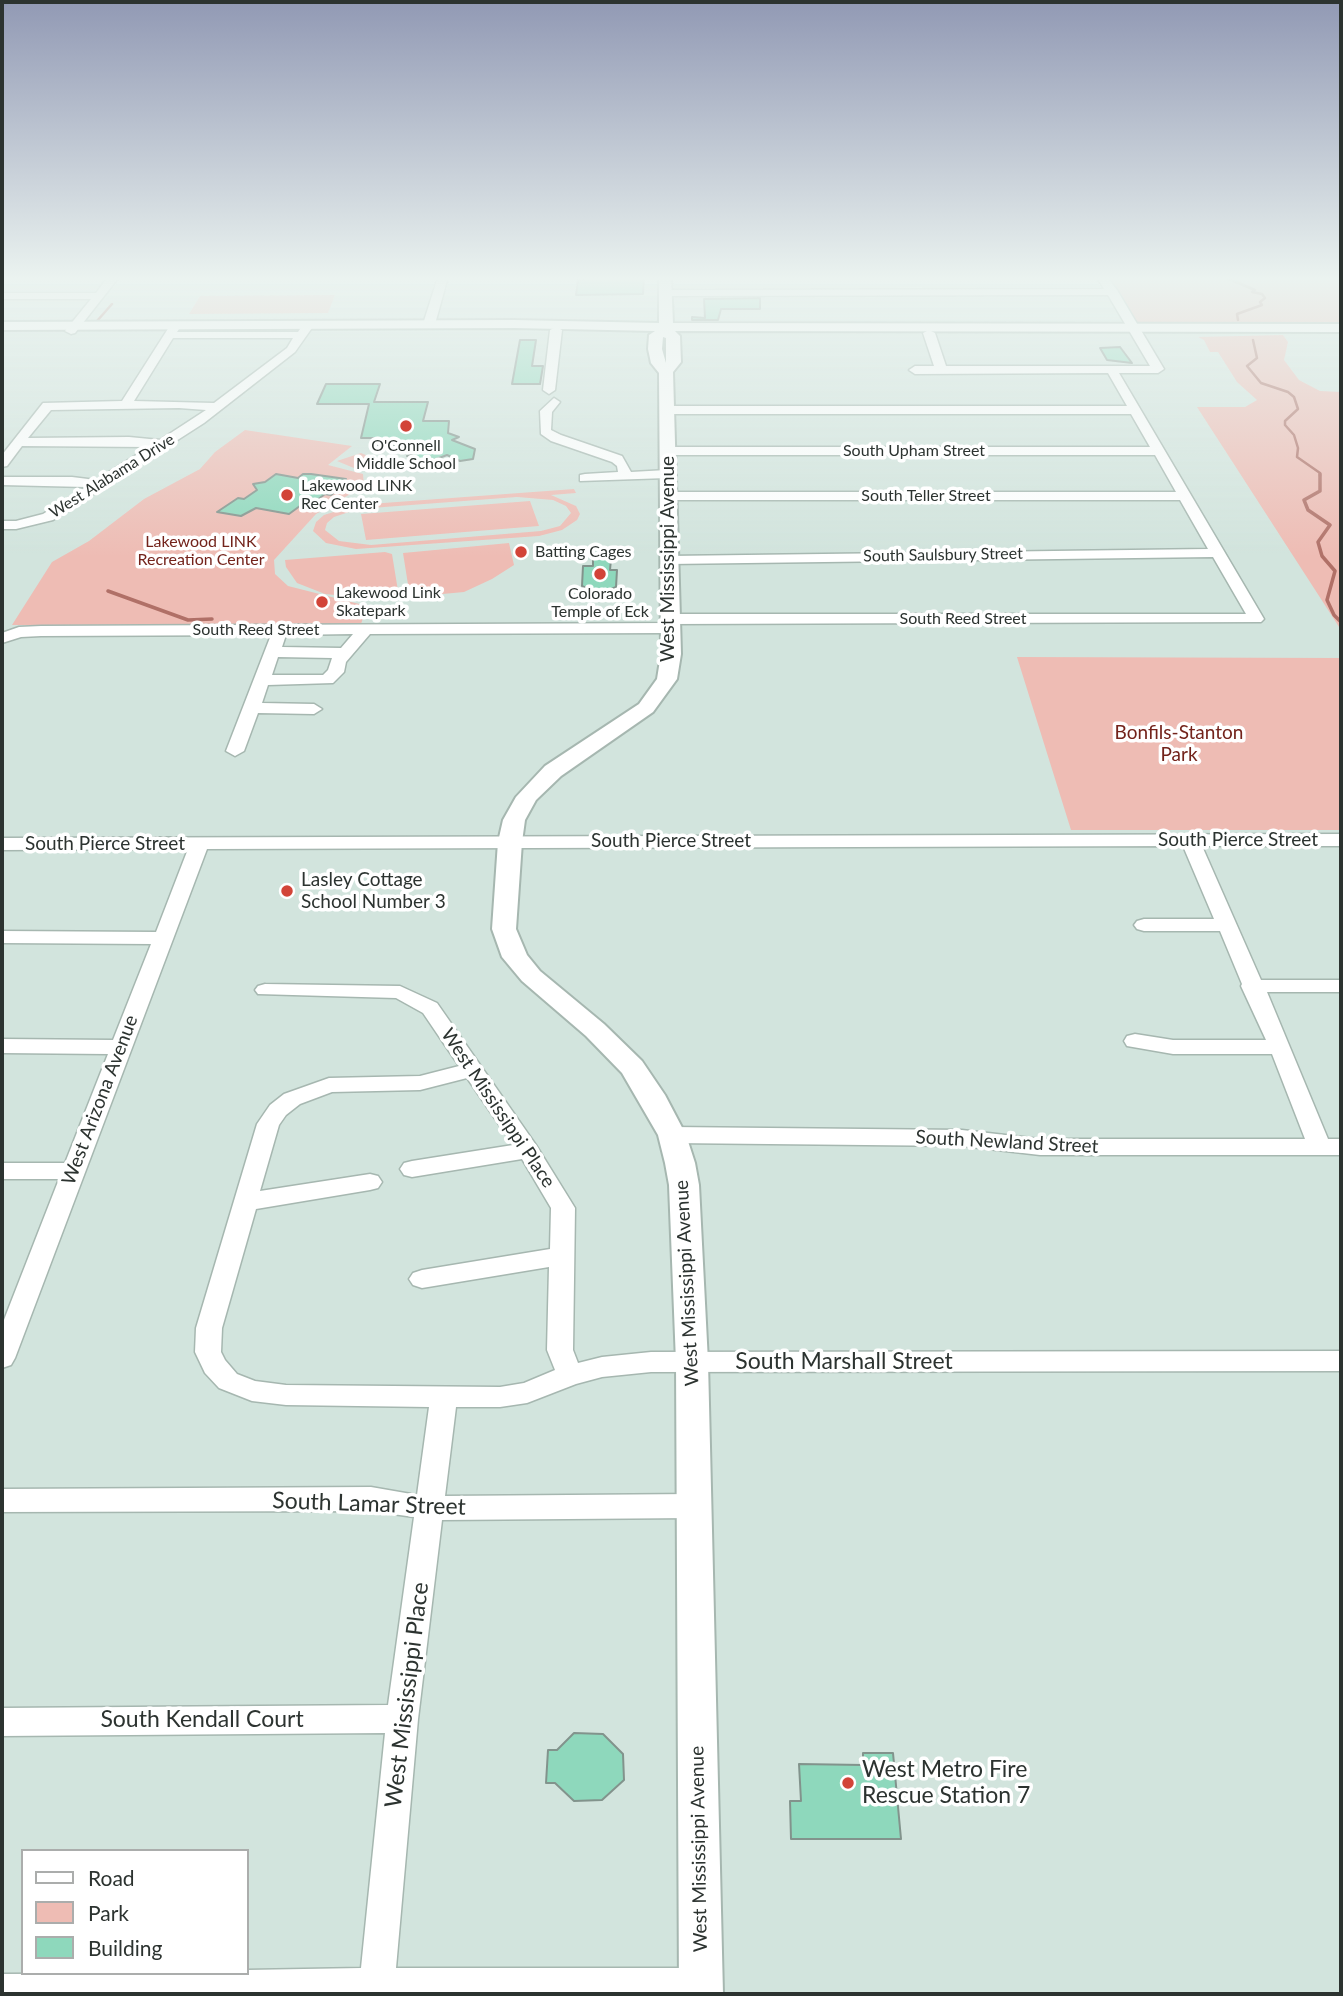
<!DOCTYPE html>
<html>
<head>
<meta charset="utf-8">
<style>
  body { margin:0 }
  #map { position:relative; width:1343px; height:1996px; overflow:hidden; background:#d2e4dd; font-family:Lato,sans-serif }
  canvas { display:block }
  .frame { position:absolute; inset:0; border:4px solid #2c3330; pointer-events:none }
  .legend { position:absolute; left:21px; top:1849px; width:228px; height:126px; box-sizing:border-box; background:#fff; border:2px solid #abadac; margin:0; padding:9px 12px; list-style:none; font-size:21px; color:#2c3330 }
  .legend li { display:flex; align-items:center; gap:14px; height:35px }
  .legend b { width:35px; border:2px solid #abadac }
</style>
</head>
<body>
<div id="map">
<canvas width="1343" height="1996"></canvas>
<div class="frame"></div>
<ul class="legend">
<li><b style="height:9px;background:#fff"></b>Road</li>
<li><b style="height:19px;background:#eebcb4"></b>Park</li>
<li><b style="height:19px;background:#8ed8bc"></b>Building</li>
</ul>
</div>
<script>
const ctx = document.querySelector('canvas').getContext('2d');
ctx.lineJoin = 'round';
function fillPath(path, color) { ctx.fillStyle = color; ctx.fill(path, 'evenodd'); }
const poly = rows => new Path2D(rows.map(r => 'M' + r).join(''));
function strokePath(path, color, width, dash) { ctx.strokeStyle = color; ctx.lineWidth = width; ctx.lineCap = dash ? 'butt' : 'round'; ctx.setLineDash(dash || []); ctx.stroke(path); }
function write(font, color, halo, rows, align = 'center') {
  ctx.font = font + ' Lato,sans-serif'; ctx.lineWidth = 7; ctx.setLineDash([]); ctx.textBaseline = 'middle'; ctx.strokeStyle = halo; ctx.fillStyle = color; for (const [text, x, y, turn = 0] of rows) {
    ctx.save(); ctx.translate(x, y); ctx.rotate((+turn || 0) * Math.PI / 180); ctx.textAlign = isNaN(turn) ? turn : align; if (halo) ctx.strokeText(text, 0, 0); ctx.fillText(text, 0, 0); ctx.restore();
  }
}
fillPath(poly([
  [1108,277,1341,277,1341,326,1135,326,1126,304],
  [335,295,328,313,189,314,200,296],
  [1283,335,1288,342,1284,360,1299,380,1320,391,1341,392,1341,630,1197,407,1245,407,1257,400,1237,382,1218,352,1210,352,1204,340,1198,337],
  [245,430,352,446,328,465,363,474,364,486,316,514,274,560,275,574,288,586,367,606,361,624,12,625,52,562,89,541,144,499,200,469,215,452],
  [361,453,385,463,361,471,337,461],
  [574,489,576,493,551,495,576,506,580,514,577,520,562,530,539,536,356,549,326,543,313,531,316,522,324,515,356,505],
  [517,497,553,500,566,506,571,513,560,526,541,531,371,545,339,541,325,530,327,523,334,517,358,509],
  [530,501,539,526,366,540,361,514],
  [509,543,514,565,492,579,464,592,410,597,403,553],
  [385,552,392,554,399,597,365,598,325,594,297,583,286,567,285,560],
  [1017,657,1341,658,1341,830,1071,830]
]), '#eebcb4');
strokePath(poly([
  [1224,277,1255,290,1252,292,1262,294,1265,298,1260,302,1262,305,1237,314,1238,320],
  [97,321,112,304],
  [1253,340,1257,358,1247,366,1261,383,1288,392,1294,397,1298,409,1285,421,1285,425,1294,435,1298,448,1297,457,1320,473,1320,476]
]), '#b07067', 2.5);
strokePath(poly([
  [1320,474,1320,491,1304,500,1308,510,1330,525,1318,542,1322,556,1335,571,1327,600,1334,615,1341,622],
  [108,591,188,620,212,619]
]), '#b07067', 3.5);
const building = poly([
  [585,277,644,277,643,294,576,295,578,280,585,280,585,277],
  [760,298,760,309,721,309,718,320,692,320,692,317,705,318,704,299,760,298],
  [520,340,536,340,532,366,543,366,540,384,512,384,520,340],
  [1120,347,1132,363,1107,360,1100,348,1120,347],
  [326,384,380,384,374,402,428,402,423,421,449,421,448,433,459,437,452,440,475,449,473,459,460,461,447,455,426,463,407,456,435,445,372,445,375,438,361,438,369,404,317,404,326,384],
  [276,474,298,478,303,474,311,474,346,479,341,482,347,483,331,495,325,494,316,501,308,500,289,514,256,508,241,516,217,512,238,498,244,499,257,490,253,484,265,482,276,474],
  [593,559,611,559,610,570,617,570,616,587,600,594,582,586,583,566,593,566,593,559],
  [574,1733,603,1734,623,1754,624,1780,602,1800,574,1801,555,1783,546,1783,548,1750,557,1750,574,1733],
  [863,1753,893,1753,901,1839,791,1839,790,1801,801,1801,799,1764,863,1765,863,1753]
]);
fillPath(building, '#8ed8bc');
strokePath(building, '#82938c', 2);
const minor = poly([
  [108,277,119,277,75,333,71,334,65,331,91,299,2,299,2,293,96,293,108,277],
  [438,277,448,277,435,324,429,327,423,324,438,277],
  [1097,277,1107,277,1117,290,1164,369,1158,373,1119,373,1264,619,1261,622,671,624,678,628,670,633,370,634,346,662,344,672,333,683,268,685,262,703,314,704,322,709,314,714,258,713,244,751,235,756,226,751,271,635,41,636,21,637,2,643,2,633,19,627,41,626,669,623,662,619,670,614,1246,614,1213,557,669,564,662,560,669,556,1208,549,1180,500,668,500,661,496,668,492,1176,492,1155,455,668,455,662,451,668,447,1150,447,1131,414,668,414,662,410,668,406,1127,406,1108,373,915,374,909,370,915,366,934,366,923,333,929,330,935,333,946,366,1150,366,1108,295,666,296,661,293,666,290,1104,289,1097,277],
  [353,634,341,648,282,647,286,635,353,634],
  [278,657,332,658,328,670,323,675,272,675,278,657],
  [304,323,314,325,295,352,204,423,53,520,16,529,2,529,2,521,16,521,43,514,86,487,2,485,2,477,72,477,96,480,149,447,22,446,7,466,2,467,2,455,43,403,122,401,171,324,179,324,181,326,177,332,298,332,304,323],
  [173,338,293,338,287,348,214,403,134,401,173,338],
  [179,408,206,410,160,440,129,437,28,438,51,410,179,408],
  [556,327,562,330,555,390,549,394,543,390,550,330,556,327],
  [554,398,560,402,552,412,551,430,561,435,622,456,631,472,667,470,674,474,667,478,580,481,580,475,585,474,618,472,617,466,612,462,551,441,541,434,540,411,554,398],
  [1341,834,1341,846,1202,846,1261,980,1341,980,1341,992,1267,992,1328,1139,1341,1139,1341,1155,1040,1155,962,1146,672,1143,664,1140,660,1135,664,1130,672,1127,962,1130,1040,1139,1305,1139,1272,1054,1173,1054,1127,1046,1124,1041,1127,1036,1135,1034,1173,1040,1266,1040,1241,986,1242,984,1220,931,1144,931,1137,929,1134,925,1137,921,1144,919,1214,919,1183,846,207,849,15,1358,11,1365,2,1368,2,1325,59,1179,2,1179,2,1163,65,1163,108,1054,2,1053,2,1039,113,1040,151,944,2,943,2,931,156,932,188,849,2,850,2,838,1341,834],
  [265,984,400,986,437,1003,536,1145,575,1208,573,1350,578,1363,602,1357,651,1352,1341,1351,1341,1371,651,1372,602,1377,576,1384,527,1403,500,1407,456,1407,445,1496,694,1494,704,1498,708,1506,704,1514,694,1518,442,1520,418,1719,396,1968,701,1968,714,1973,719,1986,715,1994,2,1994,2,1974,247,1973,247,1970,361,1968,385,1733,2,1736,2,1708,388,1705,414,1517,371,1511,2,1512,2,1489,371,1487,417,1495,429,1407,286,1405,252,1401,219,1388,205,1373,195,1352,196,1328,257,1124,270,1105,284,1094,329,1078,420,1076,459,1066,423,1013,396,998,258,994,255,990,258,986,265,984],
  [467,1078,513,1145,412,1161,404,1163,400,1169,404,1175,412,1177,522,1159,551,1208,550,1249,422,1270,413,1273,409,1279,413,1285,422,1288,549,1267,547,1350,555,1370,524,1383,500,1387,286,1385,255,1381,237,1374,225,1360,221,1352,222,1328,256,1209,370,1190,378,1188,382,1182,378,1176,370,1174,260,1191,279,1125,286,1115,300,1104,332,1092,420,1090,467,1078]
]);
const major = poly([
  [659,277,671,277,673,323,1341,324,1341,332,675,331,680,336,681,362,673,372,681,654,677,679,653,712,561,776,536,800,525,820,522,842,516,929,527,955,540,971,604,1024,642,1061,665,1095,686,1135,695,1163,699,1185,708,1362,723,1994,679,1994,676,1362,669,1185,665,1163,658,1135,622,1073,586,1036,522,981,502,957,492,929,498,842,503,820,516,797,545,766,639,704,657,679,661,654,659,373,651,363,648,349,649,335,655,331,514,328,2,330,2,322,514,320,659,323,659,277],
  [663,337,666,338,666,363,662,349,663,337]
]);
strokePath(minor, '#a6b7b0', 3);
strokePath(major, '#a6b7b0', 4);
fillPath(minor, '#fff');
fillPath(major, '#fff');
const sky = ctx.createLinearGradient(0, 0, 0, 557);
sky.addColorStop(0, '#9199b4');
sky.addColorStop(0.5, '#ebf3f0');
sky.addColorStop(1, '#ebf3f000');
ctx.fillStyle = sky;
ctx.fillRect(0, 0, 1343, 557);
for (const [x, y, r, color] of [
  [406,426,7,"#d24438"],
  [287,495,7,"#d24438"],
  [521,552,7,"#d24438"],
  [600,574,7,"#d24438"],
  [322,602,7,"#d24438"],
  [287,891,7,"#d24438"],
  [848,1783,7,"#d24438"]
]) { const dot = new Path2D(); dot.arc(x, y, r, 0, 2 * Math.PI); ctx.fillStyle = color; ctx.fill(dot); strokePath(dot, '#fff', 2.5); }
write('16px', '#2c3330', '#fff', [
  ["O'Connell",406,446,"center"],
  ["Middle School",406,464,"center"],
  ["Lakewood LINK",301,486],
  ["Rec Center",301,504],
  ["Batting Cages",535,552],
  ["Lakewood Link",336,593],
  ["Skatepark",336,611],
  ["Colorado",600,594,"center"],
  ["Temple of Eck",600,612,"center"]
], 'left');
write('16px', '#2c3330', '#fff', [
  ["South Upham Street",914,451],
  ["West Alabama Drive",112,476,-32],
  ["South Teller Street",926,496],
  ["South Saulsbury Street",943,555,-1],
  ["South Reed Street",963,619],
  ["South Reed Street",256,630]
]);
write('16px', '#73231b', '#fff', [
  ["Lakewood LINK",201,542],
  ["Recreation Center",201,560]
]);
write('19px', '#2c3330', '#fff', [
  ["West Mississippi Avenue",668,559,-90],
  ["South Pierce Street",1238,840],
  ["South Pierce Street",671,841],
  ["South Pierce Street",105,844],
  ["West Arizona Avenue",100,1100,-69],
  ["West Mississippi Place",498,1108,56],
  ["South Newland Street",1007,1142,3],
  ["West Mississippi Avenue",687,1283,-93],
  ["West Mississippi Avenue",699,1849,-91]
]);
write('19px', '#73231b', '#fff', [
  ["Bonfils-Stanton",1179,733],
  ["Park",1179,755]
]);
write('19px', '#2c3330', '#fff', [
  ["Lasley Cottage",301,880],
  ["School Number 3",301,902]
], 'left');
write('23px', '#2c3330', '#fff', [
  ["South Marshall Street",844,1362],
  ["South Lamar Street",369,1504,2],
  ["West Mississippi Place",407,1695,-83],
  ["South Kendall Court",202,1720]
]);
write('23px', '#2c3330', '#fff', [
  ["West Metro Fire",862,1770],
  ["Rescue Station 7",862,1796]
], 'left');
</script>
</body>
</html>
